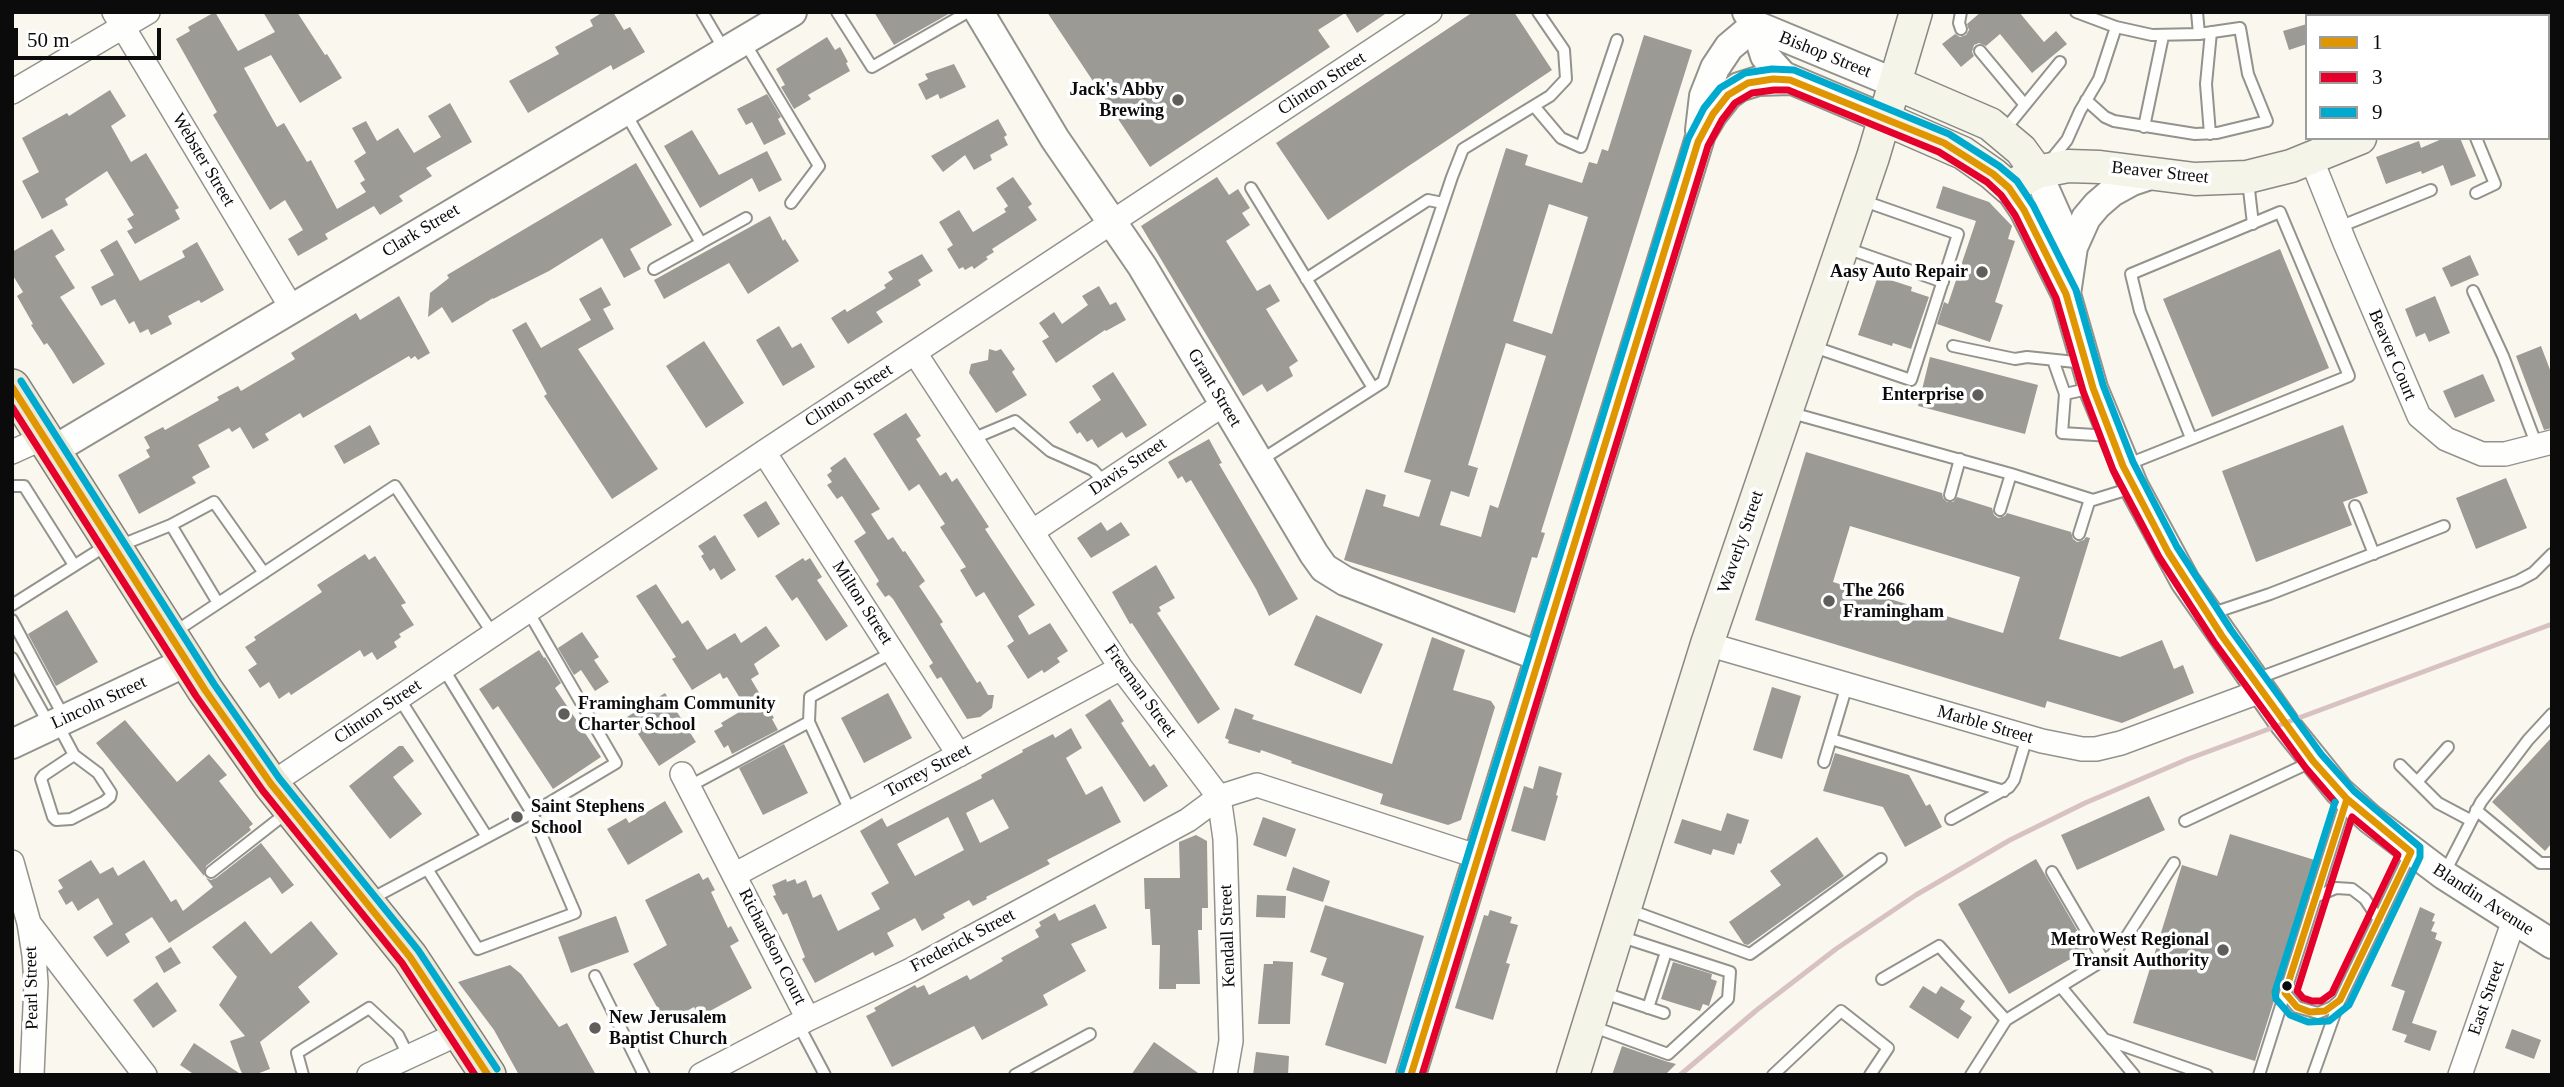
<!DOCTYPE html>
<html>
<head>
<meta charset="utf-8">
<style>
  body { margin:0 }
  #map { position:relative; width:2564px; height:1087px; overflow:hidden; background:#faf8ee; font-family:"Times New Roman",serif }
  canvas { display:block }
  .frame { position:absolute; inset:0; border:14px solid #0b0b0b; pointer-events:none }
  .legend { position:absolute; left:2305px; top:14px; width:245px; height:126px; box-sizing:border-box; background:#fff; border:2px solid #9d9d9d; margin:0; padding:9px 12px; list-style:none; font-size:21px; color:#0b0b0b }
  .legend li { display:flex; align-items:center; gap:14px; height:35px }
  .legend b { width:35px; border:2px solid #9d9d9d }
  .scale { position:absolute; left:14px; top:28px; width:147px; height:32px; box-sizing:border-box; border:4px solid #0b0b0b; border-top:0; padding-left:9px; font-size:21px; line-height:24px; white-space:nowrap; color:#0b0b0b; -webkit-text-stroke:5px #fff; paint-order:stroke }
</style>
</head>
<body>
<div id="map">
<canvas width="2564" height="1087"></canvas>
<div class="frame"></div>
<ul class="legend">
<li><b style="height:9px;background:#df9601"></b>1</li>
<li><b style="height:9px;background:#e4002b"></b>3</li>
<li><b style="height:9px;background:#00a9ce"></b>9</li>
</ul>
<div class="scale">50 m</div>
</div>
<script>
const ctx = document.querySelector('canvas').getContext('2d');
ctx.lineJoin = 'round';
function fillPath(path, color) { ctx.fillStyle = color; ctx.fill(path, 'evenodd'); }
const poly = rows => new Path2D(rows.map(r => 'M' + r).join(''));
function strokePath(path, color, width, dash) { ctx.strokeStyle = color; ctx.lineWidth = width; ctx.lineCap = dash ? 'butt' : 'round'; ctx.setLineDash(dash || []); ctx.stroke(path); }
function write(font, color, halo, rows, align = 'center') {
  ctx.font = font + ' "Times New Roman",serif'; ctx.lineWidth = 7; ctx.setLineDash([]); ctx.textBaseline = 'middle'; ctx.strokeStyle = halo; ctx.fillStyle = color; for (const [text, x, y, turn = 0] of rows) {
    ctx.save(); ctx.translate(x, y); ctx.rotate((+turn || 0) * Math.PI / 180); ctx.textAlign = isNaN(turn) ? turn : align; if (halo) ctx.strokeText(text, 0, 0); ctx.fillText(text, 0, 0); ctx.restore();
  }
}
fillPath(poly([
  [2445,12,2552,12,2552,41,2548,42,2548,16,2447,16]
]), '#e1f2cb');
fillPath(poly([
  [215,12,238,51,275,32,263,12,297,12,325,55,327,54,342,78,300,103,271,55,244,68,277,127,284,123,307,162,311,160,337,209,366,192,360,183,365,180,354,161,366,153,352,128,366,121,377,141,398,128,414,153,441,137,428,116,450,103,472,142,426,168,432,176,399,196,403,201,380,215,374,206,325,234,328,239,298,256,288,239,303,230,285,200,270,210,213,115,217,112,176,39,190,31,188,27],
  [603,12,613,12,624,30,630,27,645,52,613,70,611,65,528,113,509,81,559,54,555,47,593,26,590,20],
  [874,12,952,12,894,45],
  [1047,12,1388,12,1357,33,1345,13,1318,30,1330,47,1150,167],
  [1473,12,1514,12,1552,70,1328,220,1276,143],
  [1981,12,2019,12,2044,42,2056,31,2067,44,2032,73,2000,34,1986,46,1979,43,1974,45,1972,52,1974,56,1961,67,1942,44,1955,34,1960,37,1966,35,1969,30,1967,24],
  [2307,24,2307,44,2289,50,2283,31],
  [1644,35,1692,50,1541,532,1545,533,1537,558,1532,557,1515,613,1344,560,1366,489,1386,495,1383,506,1419,517,1431,480,1404,472,1506,148,1528,155,1525,165,1582,183,1589,162,1597,164,1602,149,1608,151],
  [1549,204,1588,217,1552,334,1513,321],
  [1506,343,1546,356,1498,508,1490,505,1481,537,1440,525,1451,491,1469,497,1478,468,1468,465],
  [827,37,835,50,840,47,848,62,846,63,850,71,808,95,811,99,794,109,781,87,785,85,776,69],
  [954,64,966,87,940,99,938,94,926,100,918,84,928,79,925,74],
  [110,90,126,116,111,126,131,162,146,153,179,208,175,210,180,219,135,244,127,231,133,228,127,219,134,215,107,171,65,199,68,205,42,219,22,181,39,172,22,138,67,113,69,116],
  [767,94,781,117,778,119,786,134,764,145,752,122,746,125,737,109],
  [998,119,1007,135,1004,137,1008,145,990,155,992,160,974,170,965,155,943,172,931,156],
  [692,130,719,175,767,151,782,180,759,192,752,178,700,208,664,146],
  [2444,138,2460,138,2476,176,2451,186,2443,165,2422,174,2421,171,2386,184,2376,157,2419,141,2421,148],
  [636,163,672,225,630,249,641,269,624,278,602,238,549,271,493,299,493,298,452,323,442,307,428,317,430,293,449,278,447,275],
  [1013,177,1032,204,1028,207,1037,220,992,249,994,252,986,257,988,259,974,269,972,266,965,270,963,267,959,269,947,249,953,245,939,222,959,210,973,232,1006,212,1004,209,1008,206,996,188],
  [1217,177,1229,195,1238,189,1250,208,1242,213,1250,225,1226,241,1257,291,1270,284,1280,301,1266,309,1298,361,1289,367,1293,376,1267,392,1262,384,1243,396,1141,226],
  [1943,186,1989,202,2012,226,2008,239,2015,241,1995,302,2003,305,1990,342,1937,324,1944,302,1948,304,1976,221,1936,208],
  [770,216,783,241,785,239,799,261,748,294,729,263,664,299,654,280],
  [52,229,65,250,55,256,75,288,60,297,105,364,73,384,52,350,47,343,44,345,31,325,33,324,17,296,23,292,12,274,12,252],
  [117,240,140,281,185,257,182,251,197,242,224,290,201,303,199,300,168,316,172,324,151,335,148,329,140,333,134,321,129,324,115,299,101,306,91,287,114,275,100,250],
  [2280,249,2329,368,2212,417,2163,299],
  [922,254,933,271,918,280,921,285,876,312,883,322,848,344,831,318,845,309,847,312,886,288,884,285,893,279,888,272],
  [2470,255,2479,275,2451,287,2442,268],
  [1878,276,1912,287,1911,291,1929,297,1911,349,1893,343,1892,346,1858,335],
  [1099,286,1110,305,1116,302,1126,320,1106,331,1105,330,1056,363,1042,341,1049,337,1039,323,1054,312,1062,324,1088,305,1082,296],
  [601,287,611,305,603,309,614,329,578,349,658,469,612,499,544,396,547,394,512,330,526,322,541,348,591,320,579,299],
  [399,296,430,353,418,360,415,356,411,359,409,356,303,418,300,413,265,434,269,440,253,449,240,427,232,432,229,428,198,445,210,467,192,477,196,483,139,514,118,475,150,457,146,450,150,448,144,437,163,427,165,430,219,400,217,397,238,386,241,391,295,359,291,353,356,313,360,320],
  [2435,296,2450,333,2429,342,2425,333,2416,337,2405,309],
  [779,326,792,348,801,343,815,367,783,386,756,340],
  [704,341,744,403,706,428,666,366],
  [2541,346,2552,375,2552,428,2544,430,2516,356],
  [989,349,996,351,1001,349,1015,369,1012,372,1027,395,996,413,969,373,971,364,988,360],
  [1930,357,2038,385,2025,434,1918,406],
  [1113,372,1147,425,1126,438,1122,432,1098,448,1092,439,1087,442,1080,432,1077,434,1069,422,1101,400,1092,386],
  [2483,374,2495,401,2455,418,2443,391],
  [906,413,921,436,916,439,940,476,946,472,952,482,957,478,989,527,985,529,1035,605,1018,616,1029,635,1050,623,1068,651,1057,658,1060,662,1044,673,1042,670,1028,679,1007,646,1014,641,984,592,976,597,960,570,966,567,940,527,945,524,919,484,909,491,873,434],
  [370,425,380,444,344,464,334,446],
  [2343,425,2368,493,2343,502,2352,525,2256,562,2222,471],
  [1209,439,1222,463,1219,464,1298,599,1269,616,1256,589,1191,480,1186,483,1182,476,1178,479,1168,462],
  [1806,452,1942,493,1943,498,1947,502,1953,502,1957,497,1992,508,1994,515,1998,518,2005,516,2007,513,2071,532,2073,539,2077,542,2084,540,2086,537,2090,538,2059,639,2120,657,2162,640,2174,669,2183,665,2194,693,2122,723,2047,701,2045,708,1755,620],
  [1850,526,2020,577,2003,633,1833,582],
  [845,457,880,509,871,514,888,540,893,537,903,552,905,551,925,581,919,586,943,622,940,624,977,683,980,681,988,695,994,695,992,708,980,717,967,719,941,677,937,679,929,666,933,663,893,599,889,595,885,597,876,584,879,581,854,541,866,533,842,496,837,499,827,485,832,482,827,475,832,471,830,468],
  [2506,478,2527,528,2476,549,2456,498],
  [766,501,780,524,758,538,743,515],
  [1101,522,1107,531,1121,522,1130,535,1091,558,1077,538],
  [715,535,736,570,721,580,714,568,710,571,701,556,704,554,698,546],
  [365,554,369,560,375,556,406,603,401,605,414,625,399,634,401,637,394,642,397,647,377,660,372,652,364,657,360,650,291,695,289,692,279,699,269,682,260,688,248,670,257,664,245,647,256,640,254,637,322,592,317,585],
  [803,558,805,561,810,558,822,577,817,580,848,626,826,641,797,597,792,601,775,576],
  [1156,565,1175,598,1159,607,1161,611,1157,613,1220,709,1198,724,1132,623,1130,624,1112,592],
  [656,584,682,624,688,620,707,650,735,633,741,643,766,626,780,646,754,664,759,674,751,679,774,718,772,719,778,730,732,754,728,745,724,748,714,731,723,726,721,723,746,708,727,677,723,679,720,673,692,690,672,659,676,657,636,596],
  [67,610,98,662,56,686,28,634],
  [1316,615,1383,644,1361,694,1294,665],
  [582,632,599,657,594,660,609,682,595,691,581,670,574,675,558,648],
  [1432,637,1465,650,1453,690,1491,701,1495,707,1461,820,1448,825,1380,804,1383,794,1291,763,1292,761,1261,750,1260,753,1228,743,1229,740,1225,738,1235,708,1254,715,1252,719,1392,764],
  [539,650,544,658,545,657,561,683,555,688,601,757,553,789,498,706,493,710,479,689],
  [1772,687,1801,696,1782,759,1753,750],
  [665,693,696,742,659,766,627,717],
  [888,693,912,738,864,763,841,718],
  [1110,699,1124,721,1121,723,1150,767,1154,764,1168,786,1144,802,1085,715],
  [125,720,177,782,209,754,227,775,219,781,253,824,249,827,251,830,206,866,204,876,96,743],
  [1071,728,1082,748,1066,758,1086,795,1102,786,1121,822,1047,860,1050,864,986,897,987,899,973,906,969,900,943,914,945,918,922,931,915,918,887,933,894,946,875,956,873,952,815,983,802,959,805,957,787,913,783,915,773,896,776,895,772,885,786,879,787,882,795,879,797,884,806,880,813,898,821,894,838,931,880,909,871,893,889,883,860,831,882,818,887,827,982,778,981,775,1023,752,1022,750,1053,734,1055,738],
  [993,799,1009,828,980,843,966,813],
  [948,817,964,850,915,876,897,844],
  [2552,737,2552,843,2545,851,2492,802],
  [784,744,808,793,763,815,739,768],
  [399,746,403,746,414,761,393,777,422,814,390,839,349,786],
  [1835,753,1909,775,1926,806,1930,804,1942,827,1905,847,1883,807,1823,791],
  [1539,766,1562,773,1556,795,1558,796,1545,841,1511,831,1524,786,1533,789],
  [2149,796,2165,830,2077,870,2061,835],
  [665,801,683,832,628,865,607,829,626,818,629,823],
  [1727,813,1749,820,1741,844,1738,843,1734,855,1713,849,1711,855,1674,843,1682,819,1721,831],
  [1263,817,1296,829,1286,857,1253,845],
  [2230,834,2318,861,2255,1061,2133,1023,2182,865,2217,876],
  [1196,835,1207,841,1208,908,1202,908,1202,930,1198,930,1200,984,1176,984,1176,989,1159,989,1160,945,1152,945,1150,909,1145,909,1144,878,1180,878,1179,842],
  [1817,837,1844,876,1748,945,1744,944,1729,922,1781,885,1770,871],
  [261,843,294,885,282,894,270,877,169,943,152,917,125,934,130,942,107,957,93,937,113,924,98,898,78,911,72,901,66,905,58,891,63,888,58,880,91,860,100,874,113,867,118,876,144,860,171,902,176,899,183,911,213,887,206,878,211,880,216,878],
  [2036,859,2088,949,2009,994,1958,904],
  [1293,867,1330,881,1323,902,1286,890],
  [699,873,703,880,708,877,715,890,711,892,728,928,731,926,739,941,730,946,752,988,699,1017,694,1007,674,1018,672,1013,663,1018,633,964,667,945,645,900],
  [1257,895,1286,896,1285,918,1256,917],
  [1095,904,1107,928,1071,944,1086,971,1043,995,1048,1005,982,1040,974,1026,892,1067,866,1016,876,1011,874,1008,915,985,917,988,924,985,929,995,967,975,970,980,1003,961,1001,958,1039,937,1035,930,1041,926,1039,922,1055,913,1059,921],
  [1325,905,1424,936,1386,1064,1325,1045,1344,983,1321,975,1327,958,1310,952],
  [2420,907,2435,914,2432,921,2435,922,2431,931,2437,933,2435,939,2442,942,2412,1023,2437,1031,2430,1051,2404,1042,2407,1035,2392,1030,2405,991,2391,986],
  [1490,910,1512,917,1510,923,1518,925,1506,963,1510,964,1493,1020,1455,1008,1484,915,1488,916],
  [616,916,629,952,571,973,558,937],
  [245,921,271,954,311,921,338,954,298,987,310,1002,260,1042,270,1069,254,1075,243,1075,240,1069,230,1041,245,1036,219,1005,237,977,212,947],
  [171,947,181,963,164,973,155,957],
  [1273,961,1293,962,1290,1024,1258,1024,1264,964,1273,964],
  [1673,962,1712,974,1711,979,1717,981,1709,1006,1703,1004,1700,1011,1661,999],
  [510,965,521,974,559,1027,567,1023,596,1075,519,1075,494,1030,458,982],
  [157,982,177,1011,153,1028,133,1000],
  [1923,986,1936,994,1941,986,1965,1001,1960,1009,1972,1017,1958,1039,1909,1007],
  [2512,1029,2541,1040,2534,1059,2505,1048],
  [1154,1042,1201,1075,1131,1075],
  [194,1043,242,1075,195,1075,180,1065],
  [1622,1046,1665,1061,1676,1064,1665,1075,1612,1075],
  [1256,1052,1289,1056,1288,1075,1253,1075]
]), '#9c9a95');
const service = poly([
  [702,12,725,51],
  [837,12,872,67,968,12],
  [2076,12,2116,27,2152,35,2199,34,2240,28,2248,74,2267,121,2217,133,2195,134,2114,121,2105,117,2086,100],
  [2197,12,2199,34],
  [2479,12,2480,16],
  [1961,29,1959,23,1961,12],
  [2548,37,2552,36],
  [745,43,819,166,791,203],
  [1980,51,2025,105],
  [1534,106,1561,138,1581,147,1617,40],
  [626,114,701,243,654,269],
  [2144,127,2163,36],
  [2002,133,2060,62],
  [2210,134,2206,84,2211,32],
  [2476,138,2495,184,2476,193],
  [2050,161,2067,140,2080,111,2099,79,2116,27],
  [2248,181,2253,224],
  [1251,188,1373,388],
  [2339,227,2431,190],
  [701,243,746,218],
  [1846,248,1943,282],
  [1306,279,1428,200,1443,203],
  [2473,291,2503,356,2537,446],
  [1811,346,1911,380,1958,234,1861,200],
  [1953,346,2015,359,2027,357,2085,363],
  [2053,360,2065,394],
  [2092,388,2065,394,2062,433,2111,436],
  [1788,412,2011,474,2093,500,2132,488],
  [972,439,1015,421,1050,451,1093,470,1105,483],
  [1261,460,1383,382,1452,177,1463,149,1550,96,1566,79,1564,50,1538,12],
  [2126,465,2349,376,2280,212,2131,274,2140,311,2191,438],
  [12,486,24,486,74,565],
  [1950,495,1960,459],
  [2355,506,2374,554],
  [2000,510,2011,474],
  [171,525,214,502,264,573],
  [2079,534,2090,499],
  [119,546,171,525,218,603],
  [12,605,107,545],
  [2210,614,2270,594,2444,526],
  [12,620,65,719],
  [173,633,395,486,493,634],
  [12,658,50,726],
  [2256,679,2518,581,2533,573,2552,554],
  [399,698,487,837],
  [58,725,74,755,98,773,111,793,110,797,104,802,71,819,56,820,53,817,41,779,44,775,74,755],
  [1831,739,2004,791],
  [1824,762,1847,685],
  [2400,765,2438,803,2470,820],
  [2417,782,2448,747],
  [688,787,809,722],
  [2346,801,2285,993,2297,1007,2318,1013,2332,1007,2340,1000,2411,852],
  [2476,810,2540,863,2552,863],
  [851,813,809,722,810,697,893,652],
  [1951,819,2009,787,2014,780,2027,737],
  [2185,821,2313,761],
  [427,869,478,949,575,913,532,813,443,668],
  [211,872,289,811],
  [2052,872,2104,961],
  [2445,872,2481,802,2528,740,2552,714],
  [2315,897,2336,888,2352,889,2365,899,2379,920],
  [371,899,532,813,616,763,528,611],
  [1627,909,1750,954,1881,859],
  [595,976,644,1075],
  [1882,979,1939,946,2006,1020],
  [2061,987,2134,1075],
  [1601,992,1664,1013],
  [1648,1008,1666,952],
  [798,1024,825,1075],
  [1591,1026,1668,1054,1728,999,1730,972,1619,936],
  [2104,1039,2207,1075],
  [303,1075,297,1053,369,1008,398,1035,409,1057],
  [1015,1075,1090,1034],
  [1773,1075,1841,1011,1888,1048,1870,1075],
  [1971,1075,2006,1020,2112,955,2125,939,2174,863],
  [2259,1075,2285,993],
  [2313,1075,2339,1002]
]);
const minor = poly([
  [114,12,291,307],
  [12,92,148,12],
  [2311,158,2345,243,2419,416,2446,439,2482,454,2505,454,2552,442],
  [915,353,1121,668,1219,797,1225,839,1231,1041,1225,1075],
  [12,452,43,438],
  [764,452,959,755],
  [1033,531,1224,404],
  [1707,644,2042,741,2082,749,2096,749,2121,743,2261,691],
  [682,774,808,1019],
  [271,784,764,452,1430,12],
  [12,862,29,923,34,955,36,983,32,1075],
  [736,874,1121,668],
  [31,926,145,1075],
  [369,1075,462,1032],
  [701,1075,808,1019,911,970,1188,820,1219,797,1257,785,1479,857],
  [2460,1075,2514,920]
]);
const tertiary = poly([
  [979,12,1055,139,1142,266,1314,554,1324,568,1345,581,1538,656],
  [1747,12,1755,25,1765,56,1783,76,1885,119],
  [1755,25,1895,83],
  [1700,130,1704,96,1715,68,1729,47,1755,25],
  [2037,172,2058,219,2065,263],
  [2009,188,2024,210,2066,294,2093,388,2134,487,2185,581,2285,724,2339,791,2370,819,2444,875,2552,944],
  [2066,294,2073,247,2086,218,2097,205,2112,192,2132,181,2153,174],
  [52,451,792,12],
  [12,744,186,662],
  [1411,1075,1701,134,1713,114,1728,95,1739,87,1758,81,1790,80]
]);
const secondary = poly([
  [2548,62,2552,61],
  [1895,83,1990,124,2021,150,2037,172],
  [1885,119,1963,153,1993,174,2009,188,2037,172,2068,166,2100,167,2195,179,2247,177,2291,166,2360,138],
  [1573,1075,1707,644,1873,157,1916,12]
]);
const primary = poly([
  [12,387,205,690,271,784,410,957,488,1075]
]);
strokePath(service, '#93928d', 14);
strokePath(minor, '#93928d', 26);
strokePath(tertiary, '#93928d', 32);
strokePath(secondary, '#898884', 35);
strokePath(primary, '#807f7a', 38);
strokePath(service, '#fefefc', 10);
strokePath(minor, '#fefefc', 23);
strokePath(tertiary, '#fefefc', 28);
strokePath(secondary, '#f4f4e8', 32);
strokePath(primary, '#ece8d6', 35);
strokePath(poly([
  [1680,1075,1758,1009,1836,949,1916,895,2010,840,2085,803,2188,759,2552,624]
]), '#d8c2c1', 5);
strokePath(poly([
  [12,387,205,690,271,784,410,957,488,1075],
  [2347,799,2411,852,2340,1000,2325,1011,2310,1012,2297,1007,2285,993,2347,799],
  [1411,1075,1698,142,1713,114,1728,95,1748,83,1773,79,1790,80,1944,143,1993,174,2009,188,2024,210,2066,294,2093,388,2123,466,2168,552,2222,636,2313,761,2347,799]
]), '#df9601', 7);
strokePath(poly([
  [12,407,196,696,263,791,402,963,475,1075],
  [2352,817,2398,855,2332,993,2321,1001,2312,1001,2303,998,2297,991,2352,817],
  [1422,1075,1708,146,1722,120,1735,103,1752,93,1774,90,1788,90,1939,152,1987,182,2001,195,2015,215,2056,298,2083,391,2113,470,2159,557,2214,642,2305,767,2335,802]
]), '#e4002b', 7);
strokePath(poly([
  [21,381,214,684,279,778,418,950,497,1069],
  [1401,1072,1688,139,1704,108,1720,88,1745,73,1772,69,1794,70,1949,134,1999,166,2017,181,2033,205,2076,290,2103,385,2133,462,2177,547,2231,630,2321,754,2354,791,2420,847,2420,857,2349,1005,2329,1021,2308,1022,2290,1015,2276,999,2275,992,2335,802]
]), '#00a9ce', 7);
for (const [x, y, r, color] of [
  [1178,100,7,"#5f5e5a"],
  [1982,272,7,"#5f5e5a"],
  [1978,395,7,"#5f5e5a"],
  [1829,601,7,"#5f5e5a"],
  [564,714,7,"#5f5e5a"],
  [517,817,7,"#5f5e5a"],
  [2223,950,7,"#5f5e5a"],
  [2287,986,6,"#0b0b0b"],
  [595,1028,7,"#5f5e5a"]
]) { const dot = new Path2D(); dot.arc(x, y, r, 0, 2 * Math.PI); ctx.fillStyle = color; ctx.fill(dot); strokePath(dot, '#fff', 2.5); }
write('18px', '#0b0b0b', '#fff', [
  ["Bishop Street",1825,55,22],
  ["Clinton Street",1322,84,-33],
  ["Webster Street",203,160,59],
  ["Beaver Street",2160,173,6],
  ["Clark Street",421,231,-31],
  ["Beaver Court",2392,355,67],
  ["Grant Street",1214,388,59],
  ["Clinton Street",849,396,-33],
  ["Davis Street",1128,467,-34],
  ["Waverly Street",1741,542,-71],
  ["Milton Street",862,603,57],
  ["Freeman Street",1140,691,54],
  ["Lincoln Street",99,703,-25],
  ["Clinton Street",378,712,-34],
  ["Marble Street",1985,725,16],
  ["Torrey Street",928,771,-28],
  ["Blandin Avenue",2483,900,33],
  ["Kendall Street",1228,936,-92],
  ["Frederick Street",963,941,-28],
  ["Richardson Court",772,947,63],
  ["Pearl Street",32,988,-91],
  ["East Street",2487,998,-71]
]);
write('bold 18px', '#0b0b0b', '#fff', [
  ["Jack's Abby",1164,90],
  ["Brewing",1164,111],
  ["Aasy Auto Repair",1968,272],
  ["Enterprise",1964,395],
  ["The 266",1843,591,"left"],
  ["Framingham",1843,612,"left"],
  ["Framingham Community",578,704,"left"],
  ["Charter School",578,725,"left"],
  ["Saint Stephens",531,807,"left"],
  ["School",531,828,"left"],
  ["MetroWest Regional",2209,940],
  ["Transit Authority",2209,961],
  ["New Jerusalem",609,1018,"left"],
  ["Baptist Church",609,1039,"left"]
], 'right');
</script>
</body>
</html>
